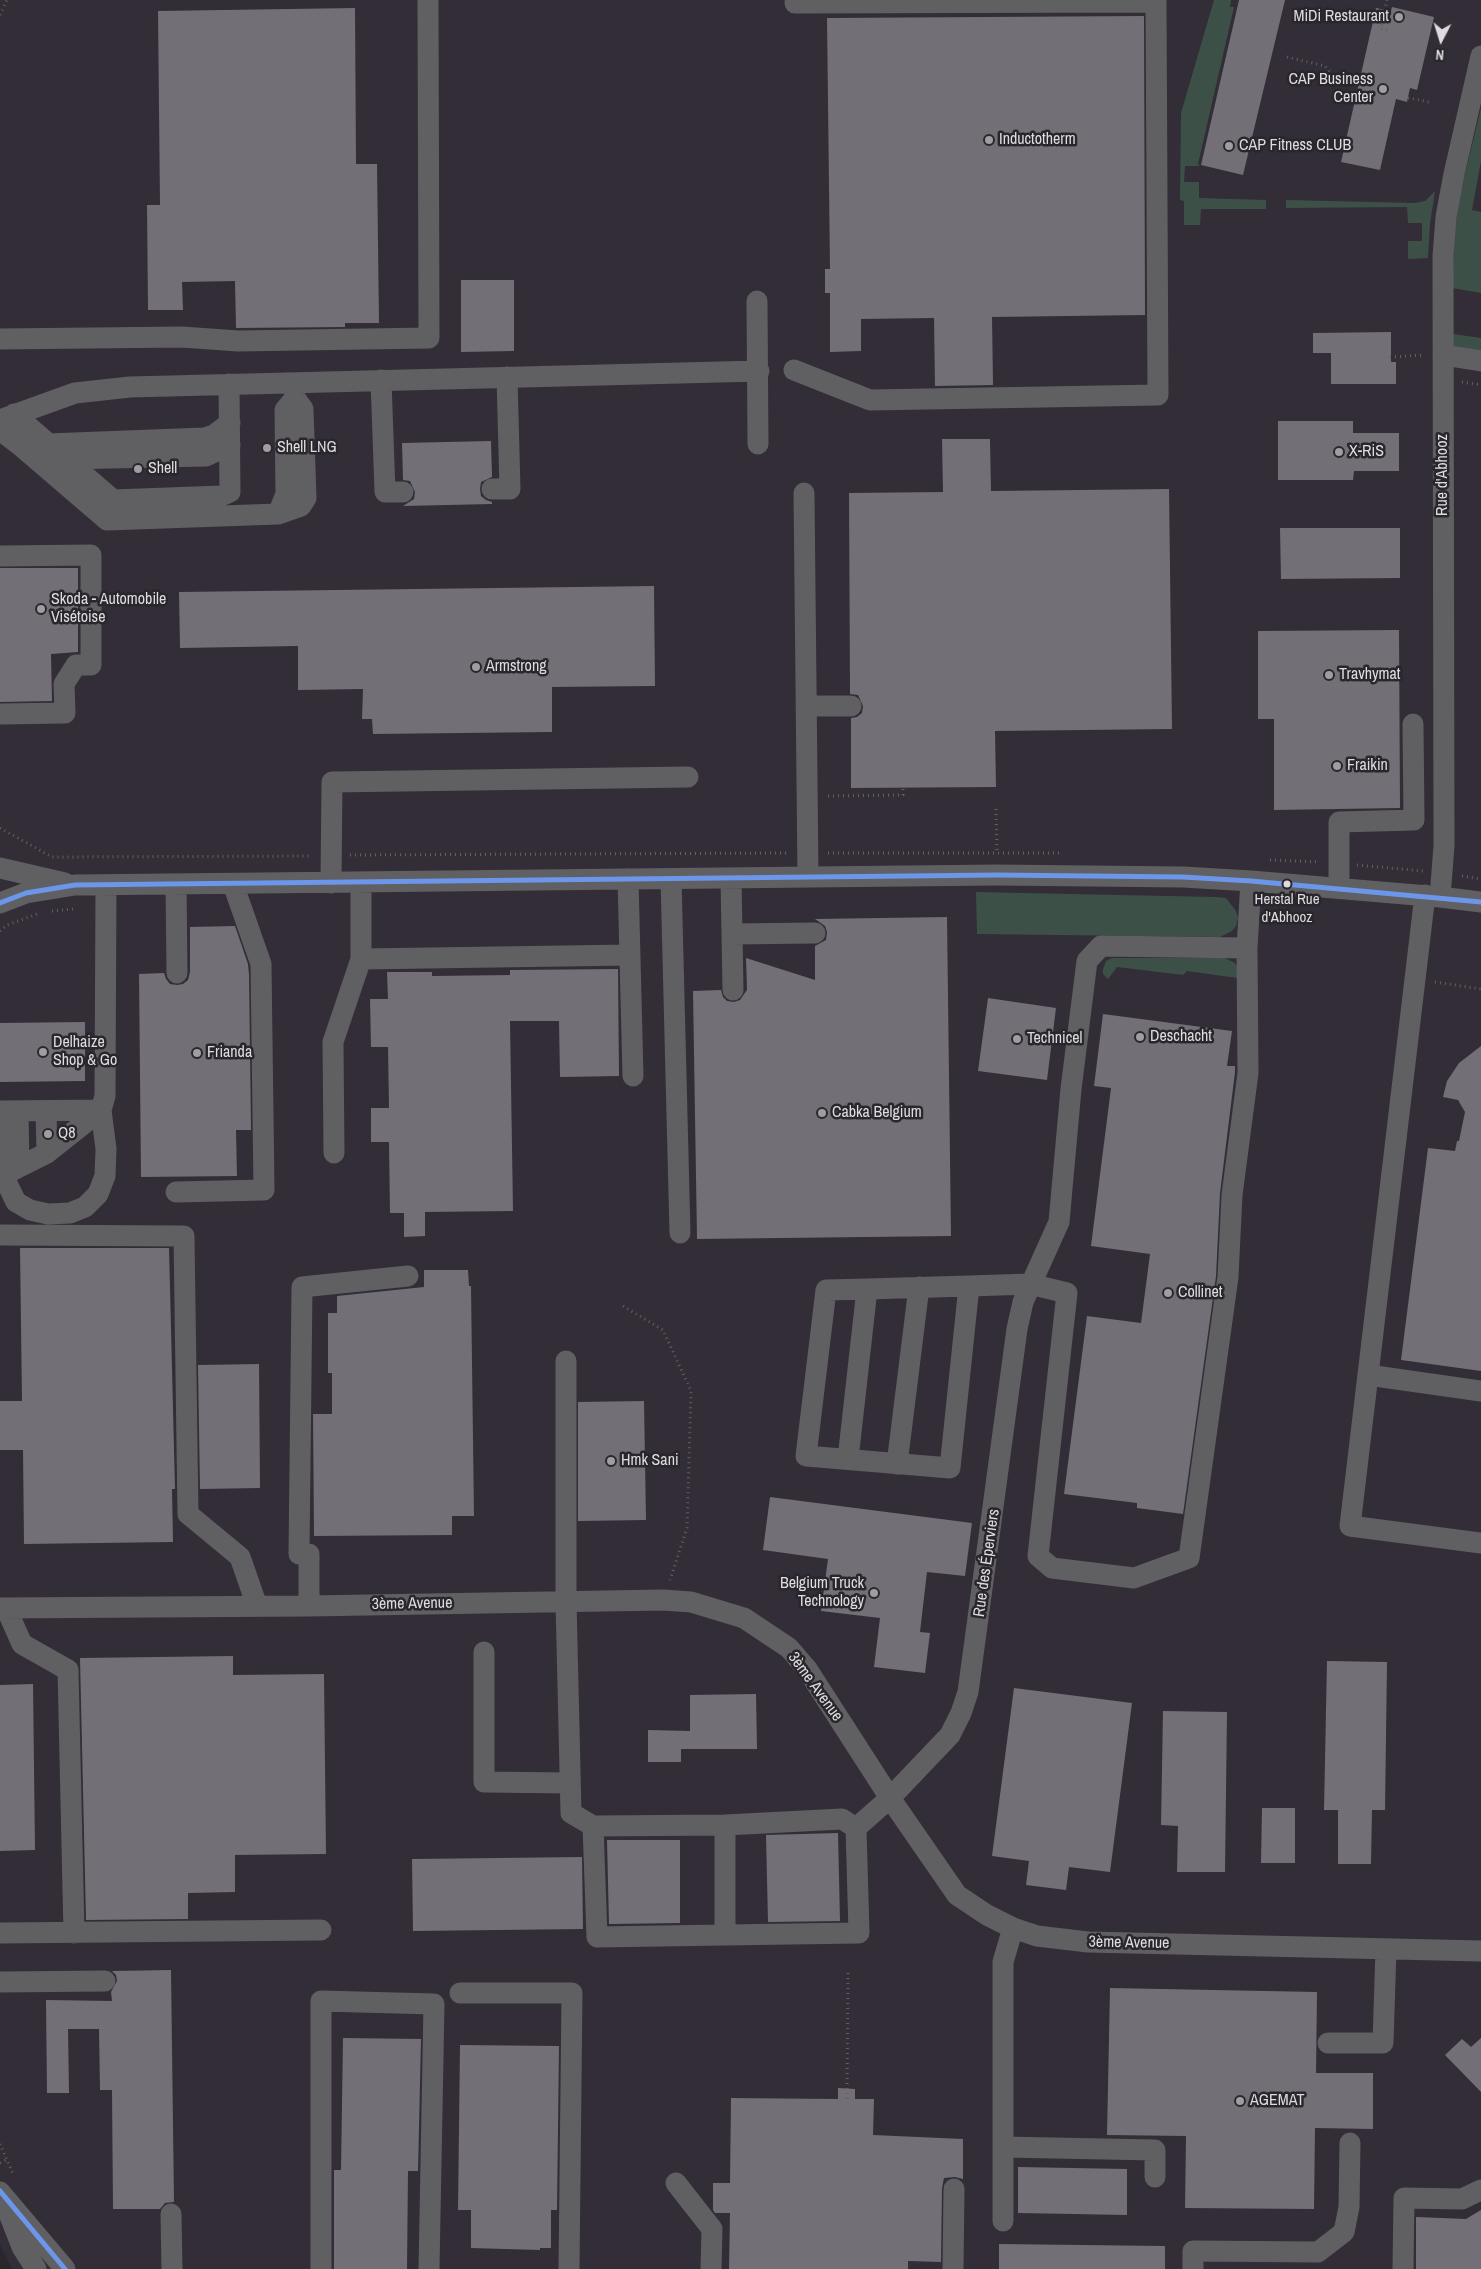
<!DOCTYPE html>
<html>
<head>
<meta charset="utf-8">
<style>
  body { margin:0 }
  #map { position:relative; width:1481px; height:2269px; overflow:hidden; background:#29272b; font-family:"Archivo Narrow",sans-serif }
  canvas { display:block }
  .north { position:absolute; left:1416px; top:15px; width:50px; height:50px; -webkit-text-stroke:4px #29262c; paint-order:stroke; rotate:185deg; font-size:14px; font-weight:700; line-height:20px; text-align:center; color:#dedce0 }
  .north::after { content:''; display:block; margin:auto; width:18px; height:22px; background:#dedce0; clip-path:polygon(50% 0,100% 100%,50% 72%,0 100%) }
</style>
</head>
<body>
<div id="map">
<canvas width="1481" height="2269"></canvas>
<div class="north">N</div>
</div>
<script>
const ctx = document.querySelector('canvas').getContext('2d');
ctx.lineJoin = 'round';
function fillPath(path, color) { ctx.fillStyle = color; ctx.fill(path, 'evenodd'); }
const poly = rows => new Path2D(rows.map(r => 'M' + r).join(''));
function strokePath(path, color, width, dash) { ctx.strokeStyle = color; ctx.lineWidth = width; ctx.lineCap = dash ? 'butt' : 'round'; ctx.setLineDash(dash || []); ctx.stroke(path); }
function write(font, color, halo, rows, align = 'center') {
  ctx.font = font + ' "Archivo Narrow",sans-serif'; ctx.lineWidth = 5; ctx.setLineDash([]); ctx.textBaseline = 'middle'; ctx.strokeStyle = halo; ctx.fillStyle = color; for (const [text, x, y, turn = 0] of rows) {
    ctx.save(); ctx.translate(x, y); ctx.rotate((+turn || 0) * Math.PI / 180); ctx.textAlign = isNaN(turn) ? turn : align; if (halo) ctx.strokeText(text, 0, 0); ctx.fillText(text, 0, 0); ctx.restore();
  }
}
fillPath(poly([
  [0,0,1481,0,1481,2269,12,2269,0,2245]
]), '#322d37');
fillPath(poly([
  [1214,0,1231,0,1230,7,1234,7,1198,164,1200,166,1185,166,1184,182,1199,182,1199,198,1266,200,1266,209,1201,209,1200,225,1184,225,1184,201,1180,200,1181,113],
  [1481,108,1481,161,1472,210,1481,212,1481,293,1452,288,1455,227,1460,195],
  [1435,191,1430,224,1428,258,1408,259,1408,241,1422,241,1422,223,1408,223,1407,207,1286,208,1286,200,1415,203,1425,201],
  [1453,334,1481,338,1481,352,1453,347],
  [976,892,1216,897,1226,898,1236,911,1238,918,1236,926,1232,931,1220,937,977,934],
  [1112,958,1225,958,1235,963,1237,967,1237,978,1187,971,1183,975,1117,967,1108,979,1103,974,1103,969,1106,961]
]), '#3d5047');
fillPath(poly([
  [1239,0,1285,0,1243,175,1201,165],
  [1392,7,1434,17,1417,90,1410,88,1407,102,1396,99,1380,170,1341,162,1376,8,1391,11],
  [355,8,356,164,377,164,379,323,345,323,345,327,236,328,235,281,182,282,183,310,148,310,147,205,160,205,158,11],
  [1144,16,1145,315,992,317,993,385,935,386,934,318,861,319,861,351,830,352,830,293,825,293,825,269,830,269,827,18],
  [461,280,514,280,514,351,461,352],
  [1391,332,1391,362,1396,362,1396,384,1331,384,1331,353,1313,353,1313,333],
  [1278,421,1353,421,1353,433,1399,433,1399,471,1354,471,1353,480,1278,480],
  [942,439,990,439,991,491,1169,489,1172,729,995,731,996,787,851,788,851,718,857,717,862,713,863,706,858,695,850,694,849,493,943,492],
  [491,441,492,477,481,482,480,489,481,496,486,500,492,502,492,504,403,506,414,499,415,492,410,481,403,480,402,443],
  [1280,528,1400,528,1400,578,1281,579],
  [0,568,78,568,78,652,51,654,52,701,0,702],
  [654,586,655,686,552,687,552,732,373,734,372,719,362,719,363,689,298,690,298,646,180,648,179,592],
  [1399,630,1400,808,1274,810,1274,719,1258,719,1258,631],
  [947,917,951,1236,697,1239,693,991,721,990,723,997,727,1001,734,1002,740,1000,747,990,746,958,815,980,815,946,826,940,827,932,825,926,815,919],
  [235,926,248,964,249,975,251,1130,236,1130,237,1176,141,1177,139,974,164,973,166,979,170,984,177,985,183,984,188,980,190,972,190,927],
  [618,969,619,1076,560,1077,559,1021,510,1021,513,1211,425,1212,425,1236,404,1237,404,1213,390,1213,389,1142,371,1142,371,1108,389,1108,388,1047,371,1047,370,999,388,999,387,972,432,972,432,976,510,975,510,970],
  [988,998,1056,1008,1047,1080,978,1071],
  [1103,1014,1232,1031,1227,1066,1235,1066,1235,1072,1220,1193,1216,1276,1183,1514,1137,1508,1137,1503,1064,1494,1087,1316,1141,1323,1150,1254,1091,1246,1111,1088,1094,1086],
  [85,1022,85,1081,0,1082,0,1023],
  [1481,1046,1481,1371,1401,1360,1428,1148,1455,1151,1457,1141,1459,1141,1465,1112,1458,1100,1443,1097,1447,1081,1459,1063],
  [20,1248,169,1248,175,1489,172,1489,173,1542,24,1544,23,1450,0,1450,0,1401,22,1401],
  [424,1270,468,1270,469,1286,471,1286,474,1516,452,1516,452,1535,314,1536,313,1414,332,1414,332,1373,328,1373,328,1313,337,1313,337,1296,424,1287],
  [259,1364,260,1488,200,1489,198,1365],
  [644,1401,646,1520,578,1521,578,1402],
  [770,1497,972,1523,965,1576,927,1572,920,1632,930,1633,925,1673,874,1667,880,1618,821,1611,828,1559,763,1550],
  [233,1656,233,1675,324,1674,326,1854,235,1855,235,1892,188,1893,188,1919,86,1920,80,1658],
  [1327,1661,1387,1662,1385,1810,1372,1810,1371,1864,1338,1864,1338,1810,1324,1810],
  [33,1684,35,1850,0,1851,0,1685],
  [1014,1688,1132,1703,1110,1872,1069,1867,1066,1890,1026,1885,1029,1861,992,1856],
  [756,1694,757,1749,681,1749,681,1762,648,1762,648,1730,690,1731,690,1695],
  [1163,1711,1227,1712,1225,1872,1177,1872,1178,1826,1161,1825],
  [1262,1808,1295,1808,1295,1863,1261,1863],
  [838,1833,840,1921,768,1922,766,1835],
  [607,1840,680,1840,680,1923,609,1924],
  [582,1857,583,1929,413,1931,412,1859],
  [171,1970,174,2202,165,2203,160,2209,113,2209,112,2090,100,2090,99,2029,68,2029,69,2093,47,2093,46,2000,112,2001,111,1992,117,1981,116,1975,112,1971],
  [1110,1988,1317,1992,1316,2073,1373,2073,1373,2129,1315,2128,1314,2209,1185,2208,1186,2136,1107,2135],
  [343,2038,421,2039,418,2171,408,2171,407,2269,334,2269,334,2170,341,2170],
  [1481,2038,1481,2092,1445,2055,1462,2039,1471,2047],
  [460,2045,559,2046,557,2210,551,2210,551,2248,540,2248,540,2250,471,2248,471,2210,458,2210],
  [838,2088,855,2089,855,2099,874,2099,873,2135,963,2139,963,2179,955,2177,944,2178,942,2188,941,2262,908,2261,908,2269,729,2269,730,2213,715,2213,713,2210,713,2183,730,2183,731,2098,838,2099],
  [1018,2167,1127,2169,1127,2215,1018,2213],
  [1481,2210,1481,2269,1416,2269,1416,2217,1466,2219],
  [999,2244,1165,2246,1165,2269,999,2269]
]), '#736f77');
strokePath(poly([
  [0,15,7,0],
  [1387,30,1381,29,1387,0],
  [1287,57,1325,66,1332,74,1365,82],
  [1408,98,1429,102],
  [1390,357,1425,355],
  [1462,382,1481,385],
  [828,796,903,795,903,788],
  [996,809,997,852],
  [0,828,52,857,312,856],
  [828,853,1059,853],
  [350,855,789,853],
  [1270,860,1319,862],
  [1357,865,1423,871],
  [1462,876,1481,879],
  [52,911,73,909,74,905],
  [0,931,7,925,40,913],
  [1435,982,1481,989],
  [623,1306,663,1330,691,1391,687,1528,670,1580],
  [847,2099,848,1972],
  [0,2144,14,2176],
  [0,2163,6,2160]
]), '#616162', 3, [1, 4]);
strokePath(poly([
  [757,301,758,444],
  [0,339,182,337,238,341,429,338,428,0],
  [1443,355,1481,361],
  [794,370,870,400,1158,395,1156,2,795,3],
  [381,380,385,492,403,492],
  [14,414,113,500,221,496,230,492,229,384],
  [0,420,75,393,130,387,759,371],
  [0,430,22,447,107,520,278,514,301,506,306,498,303,409,295,398,294,383],
  [48,444,204,438,214,435,230,423],
  [65,459,206,456,230,445],
  [492,489,510,489,507,377],
  [804,493,808,877],
  [278,514,286,494,285,410,295,398],
  [0,556,91,555,91,665,76,665,64,684,65,713,0,714],
  [806,706,851,706],
  [0,868,65,883],
  [731,878,733,990],
  [628,879,633,1076],
  [671,879,680,1233],
  [331,883,332,782,688,777],
  [176,884,177,973],
  [1339,888,1339,822,1414,820,1413,724],
  [1425,895,1350,1526,1481,1543],
  [1440,897,1444,846,1443,256,1446,217,1454,174,1481,56],
  [0,903,26,893,75,885,997,875,1183,877,1251,881,1440,897,1481,902],
  [732,934,815,933],
  [361,959,630,955],
  [0,1111,101,1110,105,1096,106,885],
  [18,1111,19,1167],
  [46,1111,47,1153],
  [334,1153,333,1042,361,959,361,883],
  [0,1176,3,1175,47,1153,101,1110,106,1149,105,1176,98,1194,85,1207,70,1213,48,1214,30,1210,16,1202,3,1175,1,1111],
  [176,1192,264,1190,261,964,233,884],
  [0,1235,184,1236,188,1514,240,1557,257,1606],
  [969,1286,950,1468,806,1456,826,1290,867,1289,969,1286,1030,1284,1067,1293,1038,1556,1052,1568,1134,1578,1189,1558,1228,1277,1232,1195,1248,1073,1247,948],
  [566,1361,566,1601,571,1813,593,1826],
  [1368,1375,1481,1391],
  [848,1459,867,1289],
  [897,1464,919,1287],
  [309,1606,309,1554,299,1554,302,1287,408,1276],
  [0,1608,309,1606,663,1600,691,1602,744,1618,789,1648,807,1669,890,1798,957,1895,987,1915,1013,1928,1037,1936,1088,1942,1481,1951],
  [6,1608,22,1644,68,1670,74,1933],
  [484,1652,484,1782,570,1783],
  [725,1825,842,1819,856,1828],
  [0,1933,321,1930],
  [725,1935,725,1825,593,1826,597,1937,725,1935,859,1933,856,1828,890,1798,950,1735,961,1713,968,1692,1017,1329,1023,1302,1059,1222,1071,1089,1087,961,1101,946,1247,948,1251,881],
  [0,1982,105,1981],
  [460,1993,572,1993,569,2269],
  [1328,2043,1383,2043,1386,1949],
  [1003,2147,1155,2150,1155,2177],
  [676,2183,712,2229,711,2269],
  [0,2192,65,2269],
  [8,2211,22,2247,36,2269],
  [171,2214,172,2269],
  [1003,2221,1003,1962,1013,1928],
  [321,2269,321,2001,434,2004,429,2269],
  [953,2269,954,2189],
  [1193,2269,1193,2251,1318,2252,1344,2232,1349,2207,1350,2143],
  [1403,2269,1404,2198,1462,2199,1481,2190]
]), '#605f62', 21);
strokePath(poly([
  [0,903,26,893,75,885,997,875,1183,877,1251,881,1481,902],
  [0,2191,65,2269]
]), '#6b96ea', 5);
for (const [x, y, r, color] of [
  [1399,17,5,"#9f9da1"],
  [1383,89,5,"#9f9da1"],
  [989,140,5,"#9f9da1"],
  [1229,146,5,"#9f9da1"],
  [267,448,5,"#9f9da1"],
  [1339,452,5,"#9f9da1"],
  [138,469,5,"#9f9da1"],
  [41,609,5,"#9f9da1"],
  [476,667,5,"#9f9da1"],
  [1329,675,5,"#9f9da1"],
  [1337,766,5,"#9f9da1"],
  [1287,884,4.5,"#dedce0"],
  [1140,1037,5,"#9f9da1"],
  [1017,1039,5,"#9f9da1"],
  [43,1052,5,"#9f9da1"],
  [197,1053,5,"#9f9da1"],
  [822,1113,5,"#9f9da1"],
  [48,1134,5,"#9f9da1"],
  [1168,1293,5,"#9f9da1"],
  [611,1461,5,"#9f9da1"],
  [874,1593,5,"#9f9da1"],
  [1240,2101,5,"#9f9da1"]
]) { const dot = new Path2D(); dot.arc(x, y, r, 0, 2 * Math.PI); ctx.fillStyle = color; ctx.fill(dot); strokePath(dot, '#29262c', 2); }
write('15px', '#dedce0', '#29262c', [
  ["Herstal Rue",1287,900],
  ["d'Abhooz",1287,918]
]);
write('16px', '#dedce0', '#29262c', [
  ["MiDi Restaurant",1389,17,"right"],
  ["CAP Business",1373,80,"right"],
  ["Center",1373,98,"right"],
  ["Inductotherm",999,140],
  ["CAP Fitness CLUB",1239,146],
  ["Shell LNG",277,448],
  ["X-RiS",1349,452],
  ["Shell",148,469],
  ["Skoda - Automobile",51,600],
  ["Visétoise",51,618],
  ["Armstrong",486,667],
  ["Travhymat",1339,675],
  ["Fraikin",1347,766],
  ["Deschacht",1150,1037],
  ["Technicel",1027,1039],
  ["Delhaize",53,1043],
  ["Shop & Go",53,1061],
  ["Frianda",207,1053],
  ["Cabka Belgium",832,1113],
  ["Q8",58,1134],
  ["Collinet",1178,1293],
  ["Hmk Sani",621,1461],
  ["Belgium Truck",864,1584,"right"],
  ["Technology",864,1602,"right"],
  ["AGEMAT",1250,2101]
], 'left');
write('16px', '#dedce0', '#29262c', [
  ["Rue d'Abhooz",1443,475,-90],
  ["Rue des Éperviers",987,1563,-82],
  ["3ème Avenue",412,1604,-1],
  ["3ème Avenue",815,1687,54],
  ["3ème Avenue",1129,1943,1]
]);
</script>
</body>
</html>
